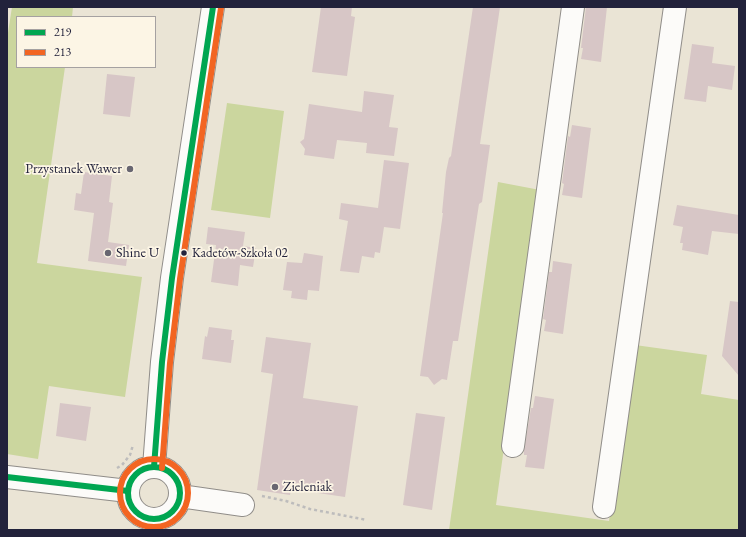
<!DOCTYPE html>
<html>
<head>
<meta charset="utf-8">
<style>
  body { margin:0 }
  #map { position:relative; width:746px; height:537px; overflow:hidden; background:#eae4d5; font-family:"EB Garamond",serif }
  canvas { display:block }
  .frame { position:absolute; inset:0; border:8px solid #22223b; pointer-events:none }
  .legend { position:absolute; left:16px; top:16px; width:140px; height:52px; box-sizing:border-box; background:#fcf5e5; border:1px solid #a5a1a1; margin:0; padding:5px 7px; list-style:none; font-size:12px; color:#22223b }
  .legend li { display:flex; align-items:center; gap:8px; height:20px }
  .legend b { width:20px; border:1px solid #a5a1a1 }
</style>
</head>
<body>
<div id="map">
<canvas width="746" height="537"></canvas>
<div class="frame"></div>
<ul class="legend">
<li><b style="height:5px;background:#00a651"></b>219</li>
<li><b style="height:5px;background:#f26522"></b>213</li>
</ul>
</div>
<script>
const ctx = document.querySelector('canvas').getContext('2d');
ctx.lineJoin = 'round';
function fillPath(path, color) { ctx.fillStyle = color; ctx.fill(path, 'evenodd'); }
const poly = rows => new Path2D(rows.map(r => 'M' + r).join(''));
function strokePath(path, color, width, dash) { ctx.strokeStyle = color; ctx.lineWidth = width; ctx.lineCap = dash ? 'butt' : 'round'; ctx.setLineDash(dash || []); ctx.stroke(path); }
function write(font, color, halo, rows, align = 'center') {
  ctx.font = font + ' "EB Garamond",serif'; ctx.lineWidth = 3.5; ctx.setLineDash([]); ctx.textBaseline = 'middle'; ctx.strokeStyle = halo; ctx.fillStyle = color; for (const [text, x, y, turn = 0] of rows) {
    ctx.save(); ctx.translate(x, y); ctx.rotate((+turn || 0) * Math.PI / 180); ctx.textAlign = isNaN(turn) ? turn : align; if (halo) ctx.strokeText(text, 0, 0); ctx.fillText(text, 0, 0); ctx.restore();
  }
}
fillPath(poly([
  [12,7,73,7,72,17,17,17,17,67,65,67,37,263,142,277,125,397,49,386,38,459,7,454,7,39],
  [227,103,284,111,270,218,211,210],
  [498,182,540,190,496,505,609,521,635,345,707,355,701,394,739,400,739,530,449,530]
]), '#cbd69e');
fillPath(poly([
  [321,7,352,7,351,16,355,17,347,76,312,72],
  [473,7,500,7,480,144,490,145,482,202,479,204,458,341,453,341,447,380,442,379,434,385,428,377,420,376,443,213,442,213,446,172,449,158,451,156],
  [586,7,607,7,601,62,581,59,583,48,581,48],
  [692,44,714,47,712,63,735,66,732,90,708,86,706,102,684,99],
  [107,74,135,77,130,117,103,114],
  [364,91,394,95,389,127,398,128,394,156,366,153,367,143,337,140,334,159,304,155,305,149,300,142,304,139,309,104,362,112],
  [572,125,591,128,582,198,562,195,564,184,562,183,568,136,570,137],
  [384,160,409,163,400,229,384,227,380,253,375,252,374,258,362,256,359,273,340,271,348,221,339,219,341,203,378,208],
  [84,172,112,176,109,202,113,203,108,242,129,245,126,266,88,261,94,213,74,210,76,193,81,194],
  [677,205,739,215,739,234,712,231,708,255,682,250,683,243,680,243,683,227,673,225],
  [208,227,245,232,243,246,256,248,253,267,240,265,238,286,211,282,216,245,206,244],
  [304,253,323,256,319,291,308,290,307,300,291,298,292,291,283,290,287,262,302,263],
  [553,261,572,264,563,334,544,331,546,320,543,319,549,272,552,272],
  [730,301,739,302,739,376,722,356],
  [209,327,232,330,231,340,234,340,231,363,202,359,205,336,207,337],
  [266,337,311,343,303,398,358,406,345,497,291,489,290,495,257,490,273,374,261,372],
  [535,396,554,399,544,469,525,467,527,455,524,455,524,450,531,408,533,408],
  [60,403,91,407,86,441,56,436],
  [416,413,445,417,432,510,403,505]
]), '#d7c6c6');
const minor = poly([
  [513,446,573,7],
  [154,467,162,362,172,278,213,7],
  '128 493a26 26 0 1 1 52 0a26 26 0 1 1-52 0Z',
  [7,477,128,491],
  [180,496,243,505],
  [604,507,675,7]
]);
strokePath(minor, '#908d89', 24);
strokePath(poly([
  [117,468,122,465,130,455,133,445],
  [262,496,286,501,310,509,367,520]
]), '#bdbcbc', 2.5, [3, 3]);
strokePath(minor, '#fcfbf9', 22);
strokePath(poly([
  [154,467,162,362,172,278,213,7],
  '128 493a26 26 0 1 1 52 0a26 26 0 1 1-52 0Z',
  [7,477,128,491]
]), '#00a651', 6);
strokePath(poly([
  '120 493a34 34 0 1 1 68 0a34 34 0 1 1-68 0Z',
  [162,468,170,363,180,279,221,8]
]), '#f26522', 6);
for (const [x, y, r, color] of [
  [130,169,4,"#686671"],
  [108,253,4,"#686671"],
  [184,253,3.5,"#22223b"],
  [275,487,4,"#686671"]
]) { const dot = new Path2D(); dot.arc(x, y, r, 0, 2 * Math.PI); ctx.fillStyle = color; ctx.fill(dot); strokePath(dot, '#fcf5e5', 1.5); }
write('13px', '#22223b', '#fcf5e5', [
  ["Kadetów-Szkoła 02",192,253]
], 'left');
write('14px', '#22223b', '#fcf5e5', [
  ["Przystanek Wawer",122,169,"right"],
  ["Shine U",116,253],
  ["Zieleniak",283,487]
], 'left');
</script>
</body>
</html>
